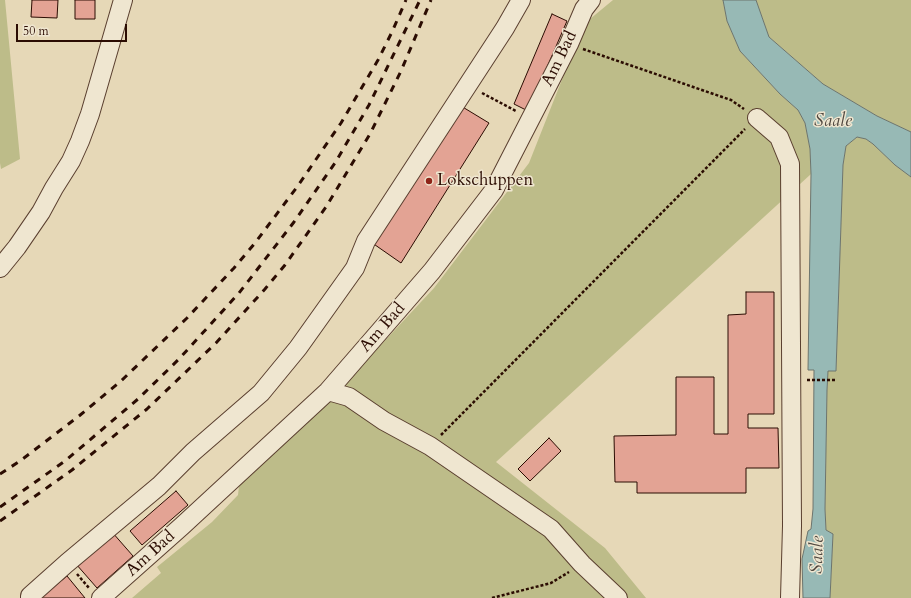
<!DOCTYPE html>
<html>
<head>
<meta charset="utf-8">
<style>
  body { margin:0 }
  #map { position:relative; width:911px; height:598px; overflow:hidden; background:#e6d8b7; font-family:Cardo,serif }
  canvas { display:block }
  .scale { position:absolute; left:16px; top:24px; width:111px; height:18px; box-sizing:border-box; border:2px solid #2b0c02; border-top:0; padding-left:5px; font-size:12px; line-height:14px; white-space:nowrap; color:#2b0c02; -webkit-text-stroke:3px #efe6d0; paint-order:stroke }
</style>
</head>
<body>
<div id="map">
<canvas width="911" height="598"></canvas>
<div class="scale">50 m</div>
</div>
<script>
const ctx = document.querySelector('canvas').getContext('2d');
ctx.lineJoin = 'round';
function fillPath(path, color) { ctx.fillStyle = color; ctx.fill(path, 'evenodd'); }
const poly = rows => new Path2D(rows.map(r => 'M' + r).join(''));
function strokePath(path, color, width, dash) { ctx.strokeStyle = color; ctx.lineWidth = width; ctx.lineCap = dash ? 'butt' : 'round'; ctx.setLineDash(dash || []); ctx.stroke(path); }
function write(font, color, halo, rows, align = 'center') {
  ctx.font = font + ' Cardo,serif'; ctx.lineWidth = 3; ctx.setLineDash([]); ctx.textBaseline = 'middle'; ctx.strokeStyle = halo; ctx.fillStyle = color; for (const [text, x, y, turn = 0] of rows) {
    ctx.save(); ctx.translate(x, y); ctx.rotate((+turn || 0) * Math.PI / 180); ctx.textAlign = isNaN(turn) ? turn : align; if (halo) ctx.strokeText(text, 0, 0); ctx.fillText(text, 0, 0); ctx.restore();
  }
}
fillPath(poly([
  [0,0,5,0,20,159,1,169,0,163],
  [613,0,723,0,727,21,740,51,780,94,798,110,805,123,810,149,811,174,496,462,605,548,646,598,132,598,161,573,157,567,212,522,238,495,239,486,338,393,350,378,434,288,529,163,584,24],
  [756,0,911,0,911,132,877,116,823,84,769,37],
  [857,137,866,139,873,144,895,165,911,177,911,598,830,598,833,535,826,530,825,509,827,390,828,371,836,371,843,165,846,146]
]), '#bdbc89');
const water = poly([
  [723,0,756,0,769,37,823,84,877,116,911,132,911,177,895,165,873,144,866,139,857,137,846,146,843,165,836,371,828,371,827,390,825,509,826,530,833,534,830,598,803,598,802,559,808,531,811,529,813,509,814,370,808,370,811,174,810,149,805,123,798,110,780,94,740,51,727,21,723,0]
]);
fillPath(water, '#97b9b5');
strokePath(water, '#6c746d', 1);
const building = poly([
  [32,0,58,0,57,18,31,17,32,0],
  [75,0,95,0,95,19,75,19,75,0],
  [552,14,567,21,528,111,514,104,552,14],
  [456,103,489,123,401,263,368,240,456,103],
  [746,292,774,292,774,414,748,414,748,428,778,428,779,468,746,468,746,493,637,493,637,482,615,482,614,436,676,435,676,377,714,377,714,434,728,434,728,315,746,314,746,292],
  [549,438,561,451,530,481,518,469,549,438],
  [176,491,188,505,142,545,130,531,176,491],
  [112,532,133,556,97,588,76,564,112,532],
  [67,576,85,598,40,598,67,576]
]);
fillPath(building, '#e3a394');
strokePath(building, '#2b0c02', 1);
const minor = poly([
  [757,118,779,137,790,164,792,526,790,598],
  [0,268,17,247,41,212,54,188,71,161,80,141,90,114,123,0],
  [328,391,349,397,384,421,430,446,551,529,582,564,618,598],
  [30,598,30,596,67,563,159,486,193,452,261,393,298,348,355,268,366,241,505,28,521,0],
  [101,598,182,526,328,391,432,271,494,190,569,44,584,9,591,0]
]);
strokePath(minor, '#5a3f2f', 20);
strokePath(poly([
  [583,49,731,100,744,109],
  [482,93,516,111],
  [807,380,836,380],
  [441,435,745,129],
  [77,574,89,588],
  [492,598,551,583,569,572]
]), '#2b0c02', 2.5, [3, 2]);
strokePath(minor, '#efe6d0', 18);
strokePath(poly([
  [0,474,20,461,79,416,121,381,187,318,234,268,255,243,297,187,341,123,378,60,392,32,406,0],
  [0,507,65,461,138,399,179,359,239,293,294,222,335,163,369,105,420,0],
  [0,521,72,470,147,409,216,343,265,289,285,265,326,207,370,134,401,71,431,0]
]), '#2b0c02', 3, [7, 7]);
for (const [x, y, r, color] of [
  [429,181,4,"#8f2418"]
]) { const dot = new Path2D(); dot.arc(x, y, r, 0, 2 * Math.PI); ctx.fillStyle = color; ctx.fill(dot); strokePath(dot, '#efe6d0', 1.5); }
write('17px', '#2b0c02', '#efe6d0', [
  ["Am Bad",560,59,-64],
  ["Am Bad",383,328,-49],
  ["Am Bad",151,554,-42]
]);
write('17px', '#2b0c02', '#efe6d0', [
  ["Lokschuppen",437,181]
], 'left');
write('italic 18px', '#514941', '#efe6d0', [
  ["Saale",833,122],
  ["Saale",818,555,-89]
]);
</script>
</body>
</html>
